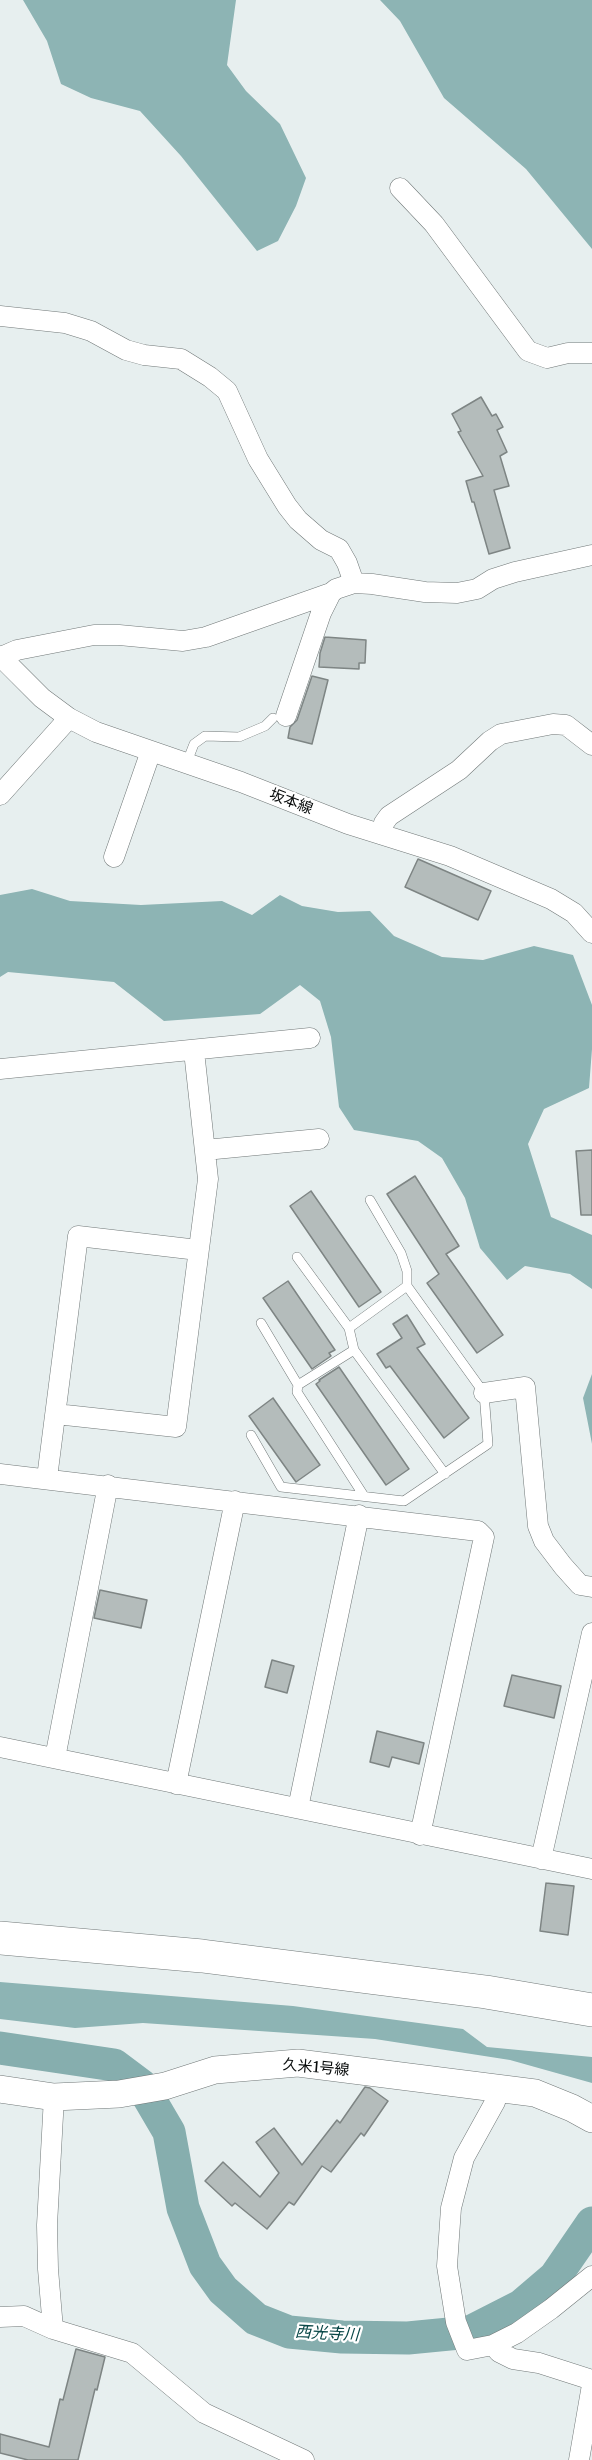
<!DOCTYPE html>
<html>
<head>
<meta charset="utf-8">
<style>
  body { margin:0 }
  canvas { display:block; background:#e7efef }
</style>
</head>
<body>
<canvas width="592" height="2460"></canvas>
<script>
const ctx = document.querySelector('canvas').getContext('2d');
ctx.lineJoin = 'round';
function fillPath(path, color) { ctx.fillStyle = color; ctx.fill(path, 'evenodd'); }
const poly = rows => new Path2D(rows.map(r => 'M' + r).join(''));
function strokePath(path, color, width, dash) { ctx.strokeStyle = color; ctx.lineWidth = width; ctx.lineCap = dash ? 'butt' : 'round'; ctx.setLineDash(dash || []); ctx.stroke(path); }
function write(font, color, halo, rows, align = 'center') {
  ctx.font = font + ' Merriweather,"Noto Sans JP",serif'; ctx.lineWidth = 4.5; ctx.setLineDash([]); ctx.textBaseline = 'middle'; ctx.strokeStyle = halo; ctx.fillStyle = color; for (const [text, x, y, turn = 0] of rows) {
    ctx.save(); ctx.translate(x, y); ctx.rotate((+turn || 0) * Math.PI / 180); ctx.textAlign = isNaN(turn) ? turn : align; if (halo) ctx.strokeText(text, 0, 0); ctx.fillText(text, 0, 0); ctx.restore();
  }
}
fillPath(poly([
  [23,0,236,0,227,65,246,91,280,124,306,178,296,206,278,241,257,251,181,156,140,111,91,98,61,84,47,41],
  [380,0,592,0,592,249,526,169,444,98,400,21],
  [32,889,70,901,141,905,222,901,252,915,280,895,302,906,338,912,370,911,394,936,442,957,483,960,534,946,573,955,592,1005,592,1049,589,1088,544,1109,528,1144,551,1217,592,1235,592,1289,570,1274,525,1266,507,1280,480,1248,465,1198,442,1158,418,1141,354,1130,339,1107,331,1037,320,1001,300,985,260,1014,164,1021,114,982,8,972,0,977,0,895],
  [592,1374,592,1444,583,1398],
  [0,1982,293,2006,463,2029,487,2047,592,2057,592,2083,510,2060,375,2039,143,2023,75,2028,0,2019]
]), '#8db4b4');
strokePath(poly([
  [0,2048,114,2065,142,2086,169,2132,183,2208,205,2265,223,2290,256,2319,289,2332,342,2337,408,2338,470,2332,521,2306,555,2277,592,2223]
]), '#86aeae', 33);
const building = poly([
  [481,397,492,416,496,414,503,427,497,430,507,452,500,456,509,486,494,490,510,548,489,554,474,502,472,502,466,481,483,476,458,432,461,431,452,414,481,397],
  [325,637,366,640,365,663,359,663,359,669,319,667,320,653,325,637],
  [312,676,328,680,312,744,288,738,290,727,297,720,312,676],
  [418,859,491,891,478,920,405,887,418,859],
  [592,1150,592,1215,581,1215,576,1151,592,1150],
  [415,1176,459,1246,446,1254,503,1335,477,1353,427,1283,439,1274,387,1194,415,1176],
  [311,1191,381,1292,359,1307,290,1206,311,1191],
  [288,1281,335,1350,329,1353,331,1356,312,1369,263,1298,288,1281],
  [407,1315,425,1344,417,1348,469,1418,444,1438,390,1366,386,1368,377,1354,402,1338,393,1324,407,1315],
  [339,1367,409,1469,386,1485,316,1384,320,1381,319,1380,339,1367],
  [273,1398,320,1465,296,1482,249,1416,273,1398],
  [100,1590,147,1600,141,1628,94,1618,100,1590],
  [272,1660,294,1666,287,1693,265,1687,272,1660],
  [512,1675,561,1686,554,1718,504,1706,512,1675],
  [377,1731,424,1743,419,1764,392,1757,389,1767,370,1762,377,1731],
  [546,1883,574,1886,568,1935,540,1931,546,1883],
  [365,2087,370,2088,388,2101,364,2136,361,2133,331,2172,322,2166,294,2205,289,2202,267,2229,235,2203,232,2206,205,2181,223,2162,260,2197,279,2173,256,2142,274,2128,302,2165,337,2120,340,2123,365,2087],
  [76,2349,105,2357,97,2390,95,2389,78,2460,28,2460,0,2453,0,2434,49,2447,60,2399,63,2400,76,2349]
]);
fillPath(building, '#b4bcbb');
strokePath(building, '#7e8584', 1.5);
const lane = poly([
  [187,762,194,744,205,736,239,737,265,726,273,718],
  [297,1257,349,1328,354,1350,445,1474],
  [261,1323,298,1385,297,1392,364,1496],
  [349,1328,407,1286],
  [298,1385,354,1350],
  [251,1435,281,1487,404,1501,488,1444,484,1393,407,1286,407,1271,401,1253,370,1200]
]);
const street = poly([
  [400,188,434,224,528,351,547,358,568,353,592,353],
  [0,316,65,323,91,331,126,350,144,355,181,359,210,377,227,391,258,459,287,506,298,520,321,540,339,549,347,563,354,583],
  [0,656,42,698,69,718,96,732,241,782,348,824,450,856,551,899,574,913,592,933],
  [1,657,17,650,94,635,119,635,183,641,206,637,331,593],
  [286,716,321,613,331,593,336,589,354,583,372,584,425,592,457,593,477,589,493,579,515,572,592,555],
  [0,795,69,718],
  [381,834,384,823,389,816,459,770,490,741,501,734,553,724,566,725,592,745],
  [114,857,151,751],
  [0,1069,310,1038],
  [205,1150,319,1139],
  [484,1393,525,1387,538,1526,544,1541,563,1566,580,1585,592,1587],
  [56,1414,176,1427,208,1179,194,1051],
  [0,1474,478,1531,484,1537,420,1835],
  [47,1478,78,1236,198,1250],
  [0,1747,592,1869],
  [55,1758,108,1485],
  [176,1784,235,1501],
  [298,1808,359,1515],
  [541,1859,592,1633],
  [499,2087,495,2102,464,2158,451,2208,447,2266,456,2322,467,2350,493,2345,517,2333,551,2309,592,2276],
  [0,2317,24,2316,53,2329,132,2353,204,2413,304,2460],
  [53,2329,48,2269,47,2225,54,2097],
  [493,2345,499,2352,513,2359,539,2363,592,2380],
  [579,2460,592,2385]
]);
const secondary = poly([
  [0,2089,54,2097,119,2094,165,2086,215,2070,298,2063,535,2093,572,2108,592,2119]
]);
const highway = poly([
  [0,1938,202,1956,486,1992,592,2010]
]);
strokePath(lane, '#717878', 10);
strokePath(street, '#717878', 21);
strokePath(secondary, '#717878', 28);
strokePath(highway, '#717878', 34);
strokePath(lane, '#fff', 9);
strokePath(street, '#fff', 20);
strokePath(secondary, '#fff', 27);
strokePath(highway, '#fff', 33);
write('15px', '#090c0c', '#fff', [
  ["坂本線",291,802,21],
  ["久米1号線",316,2068,5]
]);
write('italic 16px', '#0a4848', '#fff', [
  ["西光寺川",327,2334,3]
]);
</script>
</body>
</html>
